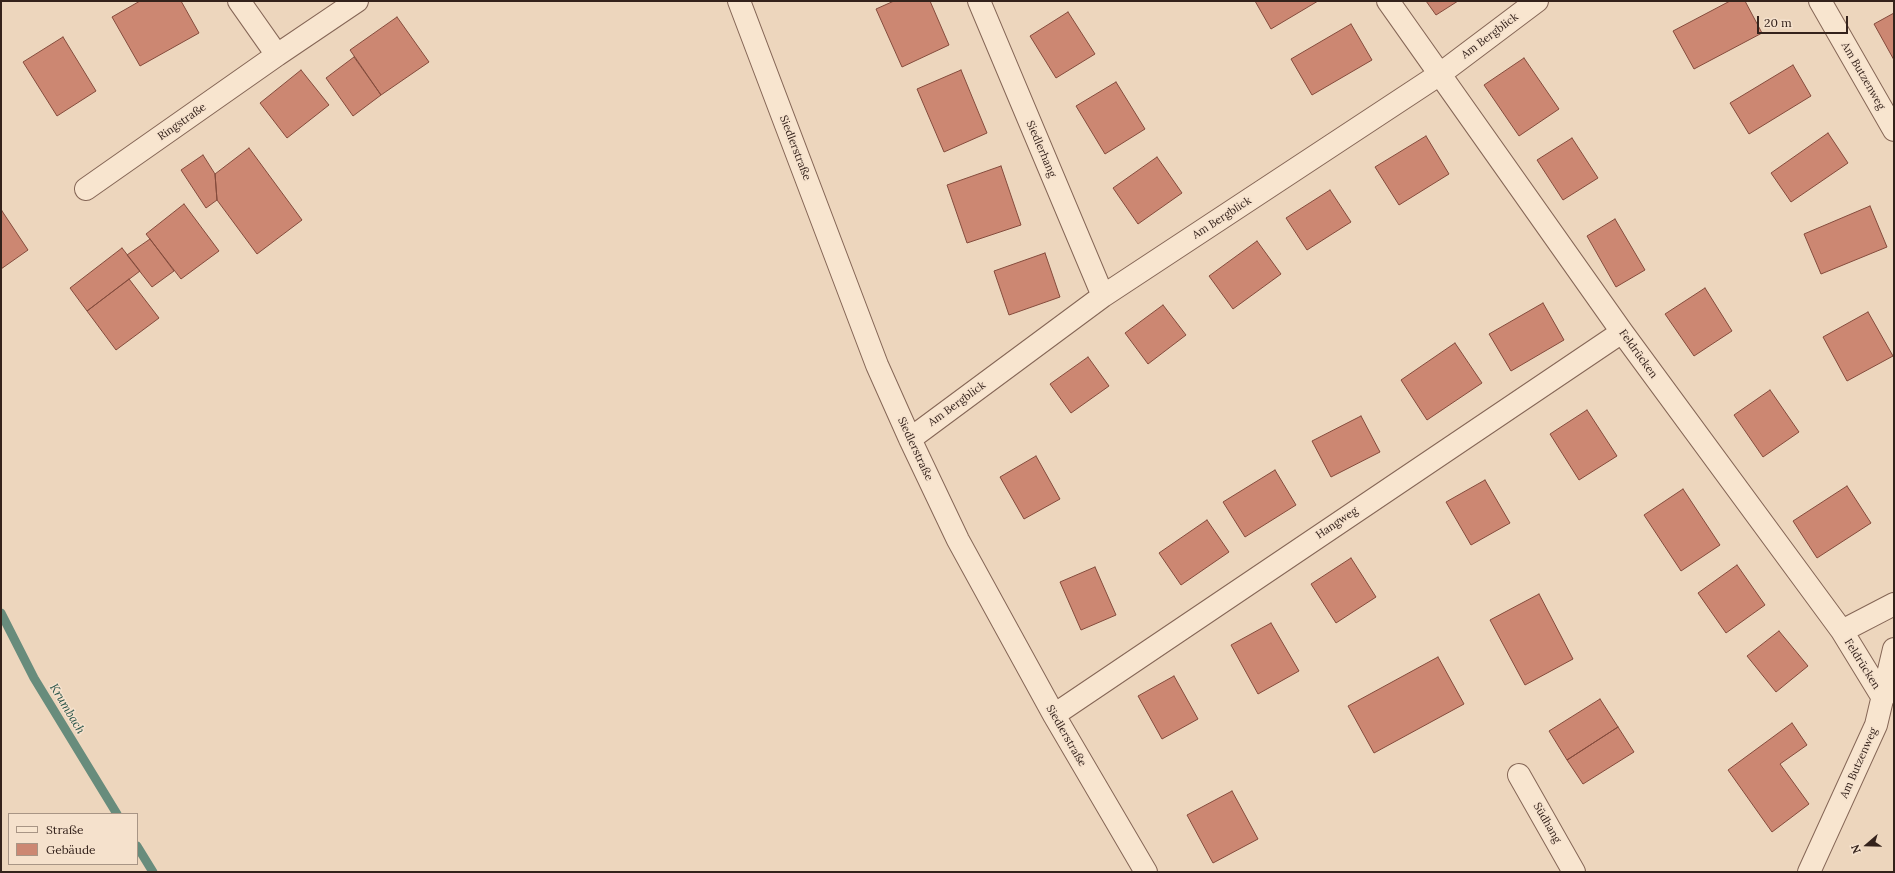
<!DOCTYPE html>
<html>
<head>
<meta charset="utf-8">
<style>
  body { margin:0 }
  #map { position:relative; width:1895px; height:873px; overflow:hidden; background:#edd6bd; font-family:Lora,serif }
  canvas { display:block }
  .frame { position:absolute; inset:0; border:2px solid #34221b; pointer-events:none }
  .legend { position:absolute; left:8px; top:813px; width:130px; height:52px; box-sizing:border-box; background:#f5e1cc; border:1px solid #a89585; margin:0; padding:5px 7px; list-style:none; font-size:12px; color:#34221b }
  .legend li { display:flex; align-items:center; gap:8px; height:20px }
  .legend b { width:20px; border:1px solid #a89585 }
  .north { position:absolute; left:1847px; top:825px; width:40px; height:40px; -webkit-text-stroke:3px #f5e1cc; paint-order:stroke; rotate:250deg; font-size:11px; font-weight:700; line-height:16px; text-align:center; color:#34221b }
  .north::after { content:''; display:block; margin:auto; width:14px; height:18px; background:#34221b; clip-path:polygon(50% 0,100% 100%,50% 72%,0 100%) }
  .scale { position:absolute; left:1757px; top:16px; width:91px; height:18px; box-sizing:border-box; border:2px solid #34221b; border-top:0; padding-left:5px; font-size:12px; line-height:14px; white-space:nowrap; color:#34221b; -webkit-text-stroke:3px #f5e1cc; paint-order:stroke }
</style>
</head>
<body>
<div id="map">
<canvas width="1895" height="873"></canvas>
<div class="frame"></div>
<ul class="legend">
<li><b style="height:5px;background:#f8e5cf"></b>Straße</li>
<li><b style="height:11px;background:#cc8772"></b>Gebäude</li>
</ul>
<div class="north">N</div>
<div class="scale">20 m</div>
</div>
<script>
const ctx = document.querySelector('canvas').getContext('2d');
ctx.lineJoin = 'round';
const poly = rows => new Path2D(rows.map(r => 'M' + r).join(''));
function strokePath(path, color, width, dash) { ctx.strokeStyle = color; ctx.lineWidth = width; ctx.lineCap = dash ? 'butt' : 'round'; ctx.setLineDash(dash || []); ctx.stroke(path); }
function fillPath(path, color) { ctx.fillStyle = color; ctx.fill(path, 'evenodd'); }
function write(font, color, halo, rows, align = 'center') {
  ctx.font = font + ' Lora,serif'; ctx.lineWidth = 3; ctx.setLineDash([]); ctx.textBaseline = 'middle'; ctx.strokeStyle = halo; ctx.fillStyle = color; for (const [text, x, y, turn = 0] of rows) {
    ctx.save(); ctx.translate(x, y); ctx.rotate((+turn || 0) * Math.PI / 180); ctx.textAlign = isNaN(turn) ? turn : align; if (halo) ctx.strokeText(text, 0, 0); ctx.fillText(text, 0, 0); ctx.restore();
  }
}
strokePath(poly([
  [1,613,34,678,117,814],
  [137,846,153,872]
]), '#688c7c', 9);
const building = poly([
  [140,1,181,1,199,33,140,66,112,17,140,1],
  [894,1,930,1,949,45,902,67,876,9,894,1],
  [1255,1,1318,1,1271,29,1255,1],
  [1426,1,1458,1,1436,15,1426,1],
  [1730,1,1745,1,1762,33,1694,69,1673,31,1730,1],
  [1068,12,1095,54,1056,78,1030,36,1068,12],
  [1894,13,1894,60,1874,24,1894,13],
  [397,17,429,62,381,95,350,50,397,17],
  [1351,24,1372,60,1312,95,1291,59,1351,24],
  [63,37,96,91,57,116,23,62,63,37],
  [354,57,381,95,353,116,326,78,354,57],
  [1524,58,1559,109,1519,136,1484,85,1524,58],
  [1793,65,1811,96,1749,134,1730,103,1793,65],
  [301,70,329,105,287,138,260,103,301,70],
  [961,70,987,133,944,152,917,89,961,70],
  [1116,82,1145,129,1105,154,1076,106,1116,82],
  [1828,133,1848,163,1791,202,1771,173,1828,133],
  [1426,136,1449,174,1399,205,1375,167,1426,136],
  [1572,138,1598,178,1563,200,1537,160,1572,138],
  [249,148,302,220,257,254,217,200,215,174,249,148],
  [203,155,215,174,217,200,206,208,181,170,203,155],
  [1157,157,1182,193,1138,224,1113,188,1157,157],
  [1001,166,1021,225,967,243,947,185,1001,166],
  [1330,190,1351,222,1307,250,1286,218,1330,190],
  [184,204,219,251,181,279,146,234,184,204],
  [1870,206,1887,247,1821,274,1804,234,1870,206],
  [2,211,28,250,1,269,1,212,2,211],
  [1615,219,1645,270,1616,287,1587,236,1615,219],
  [150,239,174,271,152,287,127,255,150,239],
  [1257,241,1281,274,1233,309,1209,276,1257,241],
  [122,248,140,271,87,311,70,288,122,248],
  [1045,253,1060,297,1009,315,994,271,1045,253],
  [129,279,159,318,116,350,87,311,129,279],
  [1705,288,1732,331,1694,356,1665,314,1705,288],
  [1543,303,1564,340,1511,371,1489,334,1543,303],
  [1163,305,1186,335,1148,364,1125,333,1163,305],
  [1868,312,1893,356,1847,381,1823,337,1868,312],
  [1455,343,1482,383,1427,420,1401,380,1455,343],
  [1088,357,1109,386,1071,413,1050,384,1088,357],
  [1770,390,1799,432,1763,457,1734,415,1770,390],
  [1587,410,1617,456,1579,480,1550,434,1587,410],
  [1361,416,1380,452,1331,477,1312,441,1361,416],
  [1036,456,1060,499,1024,519,1000,477,1036,456],
  [1275,470,1296,505,1245,537,1223,502,1275,470],
  [1485,480,1510,523,1471,545,1446,502,1485,480],
  [1847,486,1871,523,1817,558,1793,521,1847,486],
  [1683,489,1720,545,1681,571,1644,515,1683,489],
  [1207,520,1229,552,1181,585,1159,553,1207,520],
  [1351,558,1376,597,1336,623,1311,584,1351,558],
  [1737,565,1765,605,1726,633,1698,593,1737,565],
  [1095,567,1116,615,1081,630,1060,582,1095,567],
  [1539,594,1573,659,1525,685,1490,620,1539,594],
  [1271,623,1299,671,1258,694,1231,645,1271,623],
  [1779,631,1808,666,1776,692,1747,656,1779,631],
  [1438,657,1464,704,1374,753,1348,706,1438,657],
  [1174,676,1198,719,1162,739,1138,696,1174,676],
  [1600,699,1618,727,1567,760,1549,731,1600,699],
  [1792,723,1807,745,1780,764,1809,804,1772,832,1728,770,1792,723],
  [1618,727,1634,752,1583,784,1567,760,1618,727],
  [1232,791,1258,839,1213,863,1187,815,1232,791]
]);
fillPath(building, '#cc8772');
strokePath(building, '#844b3c', 1);
const minor = poly([
  [239,1,277,55,357,1],
  [739,1,877,365,910,439,958,540,1054,715,1146,872],
  [979,1,1103,296],
  [1388,1,1622,332,1842,631,1894,604],
  [1820,1,1894,130],
  [86,189,277,55],
  [910,439,1103,296,1440,74,1537,1],
  [1842,631,1883,698],
  [1054,715,1622,332],
  [1519,775,1574,872],
  [1809,872,1876,725,1894,649]
]);
strokePath(minor, '#856656', 24);
strokePath(minor, '#f8e5cf', 22);
write('11px', '#34221b', '#f5e1cc', [
  ["Am Bergblick",1490,36,-37],
  ["Am Butzenweg",1863,76,60],
  ["Ringstraße",182,122,-35],
  ["Siedlerstraße",795,148,69],
  ["Siedlerhang",1041,149,67],
  ["Am Bergblick",1222,218,-33],
  ["Feldrücken",1638,354,54],
  ["Am Bergblick",957,404,-36],
  ["Siedlerstraße",915,449,65],
  ["Hangweg",1337,523,-34],
  ["Feldrücken",1862,664,58],
  ["Siedlerstraße",1066,736,60],
  ["Am Butzenweg",1859,763,-66],
  ["Südhang",1547,823,60]
]);
write('italic 12px', '#2a5449', '#f5e1cc', [
  ["Krumbach",67,709,59]
]);
</script>
</body>
</html>
